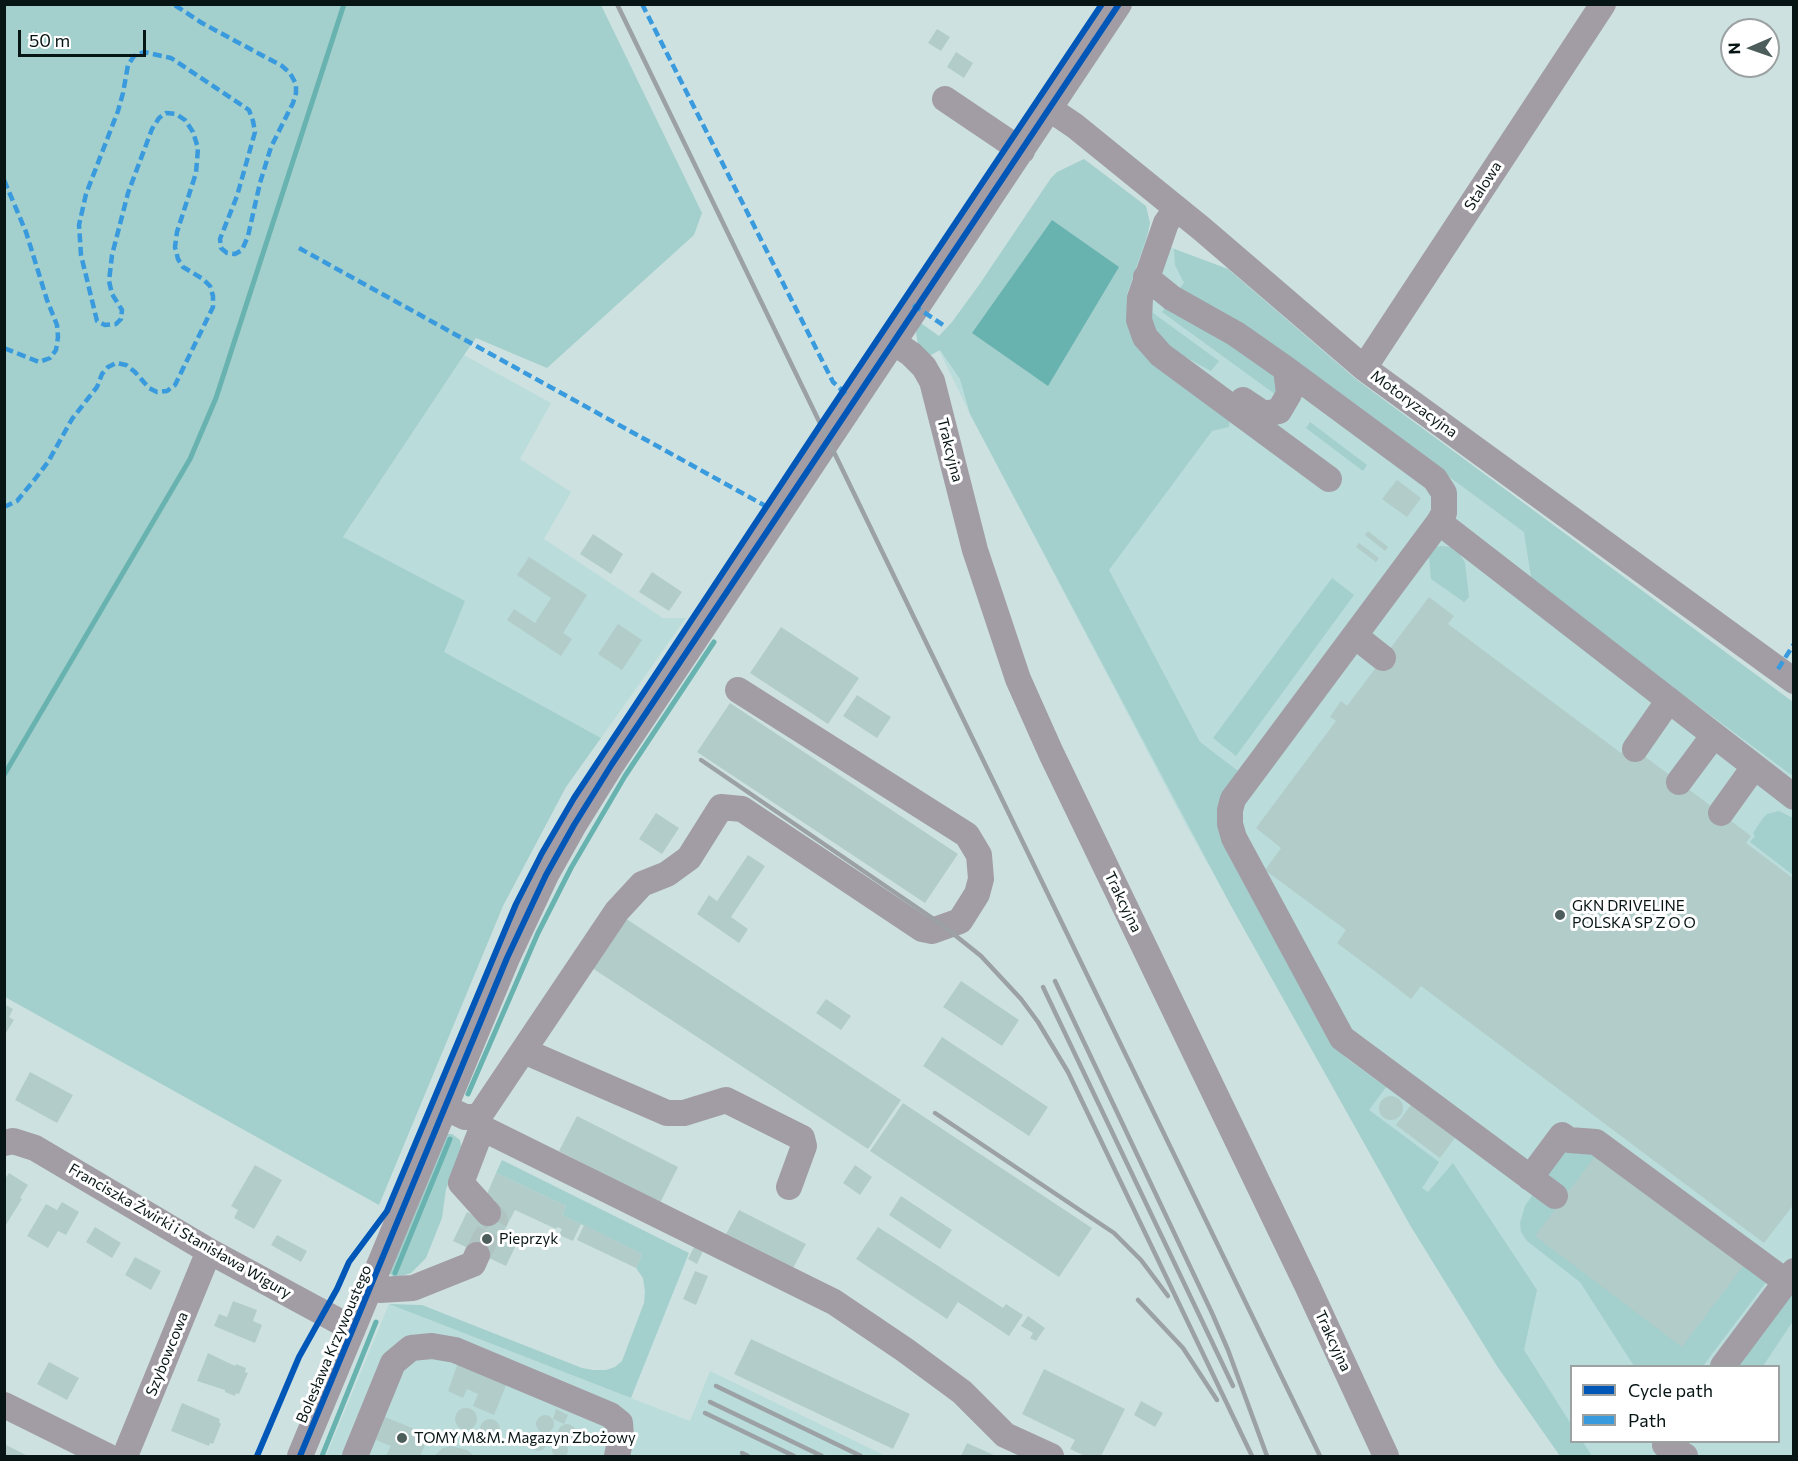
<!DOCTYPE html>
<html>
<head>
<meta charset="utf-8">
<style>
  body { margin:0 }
  #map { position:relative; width:1798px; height:1461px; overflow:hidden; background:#cde2e0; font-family:Commissioner,sans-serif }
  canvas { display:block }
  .frame { position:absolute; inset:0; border:6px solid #071514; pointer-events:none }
  .legend { position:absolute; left:1570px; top:1365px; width:210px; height:78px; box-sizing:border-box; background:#fff; border:2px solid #9ca1a1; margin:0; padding:8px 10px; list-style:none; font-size:18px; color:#071514 }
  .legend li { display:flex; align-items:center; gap:12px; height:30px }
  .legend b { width:30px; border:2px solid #9ca1a1 }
  .north { position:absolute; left:1720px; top:18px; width:60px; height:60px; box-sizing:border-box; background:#fff; border:2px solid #9ca1a1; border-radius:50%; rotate:268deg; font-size:16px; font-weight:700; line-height:24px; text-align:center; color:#071514 }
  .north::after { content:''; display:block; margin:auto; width:21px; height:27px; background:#4c5d5b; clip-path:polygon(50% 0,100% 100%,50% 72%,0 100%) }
  .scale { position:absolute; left:18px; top:30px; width:128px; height:27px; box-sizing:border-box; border:3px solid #071514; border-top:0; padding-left:8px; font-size:18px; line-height:21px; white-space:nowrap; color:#071514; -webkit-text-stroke:4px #fff; paint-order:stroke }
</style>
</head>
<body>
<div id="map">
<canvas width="1798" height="1461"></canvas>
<div class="frame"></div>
<ul class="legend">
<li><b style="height:8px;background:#0057b8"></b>Cycle path</li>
<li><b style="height:8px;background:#399ade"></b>Path</li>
</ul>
<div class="north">N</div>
<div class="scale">50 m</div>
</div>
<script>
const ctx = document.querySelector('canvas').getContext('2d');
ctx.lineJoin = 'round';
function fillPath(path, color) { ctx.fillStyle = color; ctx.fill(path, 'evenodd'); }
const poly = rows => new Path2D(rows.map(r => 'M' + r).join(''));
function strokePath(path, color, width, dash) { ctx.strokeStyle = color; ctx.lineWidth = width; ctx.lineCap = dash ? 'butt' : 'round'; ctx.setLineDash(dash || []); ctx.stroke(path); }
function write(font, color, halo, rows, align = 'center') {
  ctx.font = font + ' Commissioner,sans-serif'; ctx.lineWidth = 6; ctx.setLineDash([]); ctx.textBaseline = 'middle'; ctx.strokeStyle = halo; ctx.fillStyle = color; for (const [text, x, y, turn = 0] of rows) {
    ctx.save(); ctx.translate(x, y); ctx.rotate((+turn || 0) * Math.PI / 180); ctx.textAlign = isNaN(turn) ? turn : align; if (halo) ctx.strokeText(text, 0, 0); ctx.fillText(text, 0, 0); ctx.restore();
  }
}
fillPath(poly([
  [1050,181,1123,229,1228,269,1357,380,1793,702,1793,1456,1560,1456,1497,1366,1410,1225,1185,823,970,414,939,350],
  [1572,1366,1778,1366,1778,1442,1572,1442],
  [464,355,551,403,520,459,571,492,544,539,663,618,686,618,601,738,443,652,343,537],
  [389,1304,690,1421,710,1371,886,1456,326,1456]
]), '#badcda');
fillPath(poly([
  [5,4,601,5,702,213,694,235,547,368,476,338,464,355,343,537,465,601,444,652,601,738,566,787,503,906,379,1205,5,997],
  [1084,159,1146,206,1150,223,1148,233,1127,294,1132,298,1131,303,1230,418,1229,427,1212,431,1109,570,1200,742,1242,774,1227,794,1338,1049,1346,1058,1386,1087,1369,1110,1439,1162,1422,1188,1428,1192,1453,1163,1537,1290,1524,1350,1571,1424,1572,1442,1583,1442,1592,1456,1560,1456,1497,1366,1410,1225,1230,904,970,414,960,379,940,350,929,356,918,345,916,333,918,321,939,336,952,322,979,285,1051,178,1057,172],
  [1174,249,1228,269,1357,380,1793,702,1793,776,1540,589,1531,577,1524,532,1336,393,1179,289,1184,283,1175,265],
  [1167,306,1277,373,1279,397,1162,312],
  [1146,308,1219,361,1211,371,1163,345],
  [1310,422,1367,465,1363,471,1306,428],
  [1441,546,1451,547,1459,553,1465,563,1469,597,1464,602,1431,579,1429,557,1436,547],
  [1332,578,1354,595,1236,756,1213,738],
  [1779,811,1793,818,1793,875,1750,842,1755,836,1753,833,1763,818,1767,814],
  [447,1134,452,1134,460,1140,462,1150,446,1189,442,1218,426,1258,411,1273,395,1278,387,1271],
  [1570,1144,1602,1152,1568,1192,1546,1176],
  [502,1160,689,1253,631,1398,389,1304,422,1305,582,1368,593,1370,606,1370,615,1367,622,1361,644,1303,645,1292,643,1278,636,1268,642,1254,562,1215,566,1206,496,1173],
  [1534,1193,1555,1209,1744,1265,1767,1281,1703,1366,1634,1366,1580,1282,1527,1241,1521,1232,1520,1223,1525,1206],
  [1793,1286,1793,1321,1763,1366,1734,1366]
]), '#a3cfcc');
fillPath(poly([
  [1052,220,1119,267,1048,386,972,333]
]), '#68b3b0');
strokePath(poly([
  [4,775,190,459,216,398,344,4],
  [468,1094,538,933,571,868,625,776,714,642],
  [395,1273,450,1139],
  [322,1456,376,1322]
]), '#68b3b0', 5);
fillPath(poly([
  [937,29,950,37,941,51,928,43],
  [956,52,973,63,964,78,947,67],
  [1397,480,1421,498,1407,517,1382,499],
  [1368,531,1388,547,1385,551,1365,535],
  [593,534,623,554,611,574,580,554],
  [1359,543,1379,558,1376,562,1356,547],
  [529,557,587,595,563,633,572,639,561,656,507,620,514,609,535,623,551,598,517,575],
  [652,572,682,592,669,611,639,592],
  [1429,597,1454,616,1448,624,1621,753,1628,744,1751,836,1746,843,1794,879,1794,1204,1764,1243,1421,986,1411,999,1384,978,1337,943,1346,930,1265,870,1281,848,1256,828,1336,721,1330,717,1341,701,1347,706],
  [618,624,642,640,622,670,598,654],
  [781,627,859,678,828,724,750,673],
  [857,695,891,717,877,738,843,716],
  [730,703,958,854,925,903,697,752],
  [656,813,679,828,662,854,639,839],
  [748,855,765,866,731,917,748,929,739,943,697,914,709,895,717,901],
  [625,918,901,1100,868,1149,592,968],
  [961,981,1019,1020,1002,1046,943,1007],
  [826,999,851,1016,841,1030,816,1013],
  [4,1004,13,1009,9,1017,14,1020,4,1036],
  [942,1037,1048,1107,1029,1136,923,1066],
  [30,1072,73,1095,57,1123,15,1100],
  '1379 1108a12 12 0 1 1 24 0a12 12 0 1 1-24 0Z',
  [903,1103,1092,1228,1059,1277,870,1151],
  [1411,1105,1455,1138,1440,1158,1396,1125],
  [577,1116,678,1167,660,1203,559,1151],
  [1597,1154,1744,1265,1682,1347,1535,1236],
  [255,1165,282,1180,254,1229,234,1218,238,1210,231,1206],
  [855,1165,872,1177,860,1195,843,1183],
  [9,1173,28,1185,20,1198,22,1199,4,1228,4,1180],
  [496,1173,566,1206,562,1215,581,1224,573,1241,559,1235,562,1229,557,1227,556,1229,515,1210,504,1231,520,1237,506,1266,453,1241,467,1212,485,1221,495,1200,486,1196],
  [901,1196,952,1230,940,1249,889,1215],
  [62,1202,79,1212,66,1235,58,1231,48,1248,27,1236,46,1204,57,1210],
  [739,1210,806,1244,792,1270,725,1236],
  [584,1225,642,1254,636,1268,577,1240],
  [95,1227,121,1243,112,1258,86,1242],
  [878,1227,1003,1308,1006,1304,1023,1315,1009,1336,958,1302,947,1319,856,1259],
  [277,1235,307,1251,301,1262,271,1245],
  [694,1247,703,1251,697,1264,688,1259],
  [135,1257,161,1271,151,1290,125,1275],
  [695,1271,708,1276,696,1305,683,1299],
  [233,1301,257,1310,253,1321,262,1325,255,1343,214,1326,219,1314,227,1317],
  [1028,1316,1045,1328,1036,1341,1030,1338,1033,1333,1021,1326],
  [751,1339,910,1414,893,1449,734,1374],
  [208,1353,235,1366,236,1364,246,1368,245,1372,248,1373,239,1394,236,1393,235,1396,225,1392,225,1390,197,1381],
  [49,1362,79,1378,67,1400,37,1384],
  [458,1363,507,1383,494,1415,473,1406,478,1394,467,1389,463,1398,448,1391],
  [1044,1369,1125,1409,1101,1456,1085,1456,1070,1449,1075,1440,1022,1414],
  [1141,1401,1163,1413,1155,1427,1134,1415],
  [182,1403,220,1419,219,1422,221,1424,213,1444,210,1443,209,1446,171,1431],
  '455 1419a11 11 0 1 1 22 0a11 11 0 1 1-22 0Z',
  [556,1409,568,1415,564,1424,553,1419],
  '536 1424a9 9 0 1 1 18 0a9 9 0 1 1-18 0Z',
  [385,1417,429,1435,420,1456,386,1456,391,1446,376,1440],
  '480 1429a10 10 0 1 1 20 0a10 10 0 1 1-20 0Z',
  '558 1433a9 9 0 1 1 18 0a9 9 0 1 1-18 0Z',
  '529 1442a9 9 0 1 1 18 0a9 9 0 1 1-18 0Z',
  '552 1450a8 8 0 1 1 16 0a8 8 0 1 1-16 0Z',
  [967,1443,996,1456,961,1456],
  [4,1444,28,1456,4,1456],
  [451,1446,467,1450,474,1456,434,1456,443,1448]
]), '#b2ccca');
strokePath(poly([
  [477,1255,495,1220,488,1213]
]), '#afc3c1', 26, [26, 13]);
strokePath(poly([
  [945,99,1022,151],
  [1050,109,1075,126,1202,229,1364,368,1794,681],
  [1176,209,1166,223,1140,298,1139,320,1145,337,1161,355,1329,479],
  [1146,277,1172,298,1236,334,1286,369,1435,479,1444,493,1444,513,1439,522,1233,799,1230,810,1230,824,1234,838,1342,1038,1555,1196],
  [893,342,911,354,924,367,932,381,975,550,1018,679,1051,753,1306,1283,1386,1456],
  [1364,368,1603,4],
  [1243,400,1264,414,1279,411,1289,394,1286,369],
  [1439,522,1794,797],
  [1355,636,1383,658],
  [1635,749,1669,700],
  [1679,782,1714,735],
  [1721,813,1754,767],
  [524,1051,667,1113,684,1113,726,1100,802,1138,804,1146,789,1187],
  [446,1108,465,1117,476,1117,482,1112,617,911,642,884,667,874,689,858,721,807,742,809,922,929,932,931,960,921,977,894,981,879,979,855,967,835,738,690],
  [476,1117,482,1128,834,1302,905,1350,962,1392,1005,1435,1051,1456],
  [482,1128,461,1183,488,1213],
  [4,1143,13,1141,35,1148,209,1251,353,1329],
  [1530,1178,1562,1135,1569,1140,1596,1142,1785,1281],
  [371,1287,380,1290,413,1288,473,1264,477,1255],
  [1723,1366,1794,1271],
  [4,1405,107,1456],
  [1665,1445,1685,1456],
  [125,1456,209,1251],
  [300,1456,507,958,546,875,574,825,612,764,1119,4],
  [355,1456,393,1363,411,1348,432,1346,455,1350,610,1415,620,1423,621,1437,617,1456]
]), '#a29da5', 26);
strokePath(poly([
  [617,4,1320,1456],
  [701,760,941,924,981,956,1021,999,1038,1022,1068,1072,1252,1456],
  [1055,981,1212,1313,1228,1350,1267,1456],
  [1043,987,1233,1386],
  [935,1113,1114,1233,1141,1260,1168,1296],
  [1138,1300,1183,1348,1217,1400],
  [716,1386,861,1456],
  [710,1402,822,1456],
  [705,1413,794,1456],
  [742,1453,748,1456]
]), '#9ba1a4', 4.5);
strokePath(poly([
  [642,4,833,382,847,395],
  [4,180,26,232,47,300,57,325,58,337,56,350,50,358,39,362,4,348],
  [299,248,771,509],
  [913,305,943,325],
  [4,507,17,501,35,479,48,462,72,419,97,387,102,374,108,367,116,363,126,365,135,372,149,388,157,392,167,391,175,385,213,307,213,296,210,286,203,279,183,267,178,259,175,247,177,232,196,173,198,148,193,132,185,120,176,114,166,113,159,118,152,129,128,193,112,255,109,281,112,294,122,310,121,319,116,324,105,325,97,321,81,255,79,225,86,194,118,111,123,93,128,65,134,56,144,52,171,58,249,110,253,121,255,132,237,196,220,239,221,248,227,253,235,254,242,250,248,236,260,183,271,147,293,103,296,93,296,84,290,73,282,66,202,23,173,4],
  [1778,669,1794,644]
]), '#399ade', 4.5, [9, 4.5]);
strokePath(poly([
  [257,1456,299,1357,337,1289,349,1262,387,1211,516,904,542,853,574,798,821,424,1102,4],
  [300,1456,507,958,546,875,574,825,612,764,1119,4]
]), '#0057b8', 6);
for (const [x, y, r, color] of [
  [1560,915,6,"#4c5d5b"],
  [487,1239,6,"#4c5d5b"],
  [402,1438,6,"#4c5d5b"]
]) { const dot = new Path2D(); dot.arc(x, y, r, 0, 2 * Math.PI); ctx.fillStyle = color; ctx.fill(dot); strokePath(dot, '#fff', 2); }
write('15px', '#071514', '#fff', [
  ["Stalowa",1483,186,-57],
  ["Motoryzacyjna",1414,404,36],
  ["Trakcyjna",950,450,76],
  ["Trakcyjna",1123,902,64],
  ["Franciszka Żwirki i Stanisława Wigury",180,1231,30],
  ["Trakcyjna",1333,1341,65],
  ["Bolesława Krzywoustego",334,1344,-67],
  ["Szybowcowa",167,1354,-68]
]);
write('15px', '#071514', '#fff', [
  ["GKN DRIVELINE",1572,906],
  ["POLSKA SP Z O O",1572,923],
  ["Pieprzyk",499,1239],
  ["TOMY M&M. Magazyn Zbożowy",414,1438]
], 'left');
</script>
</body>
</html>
